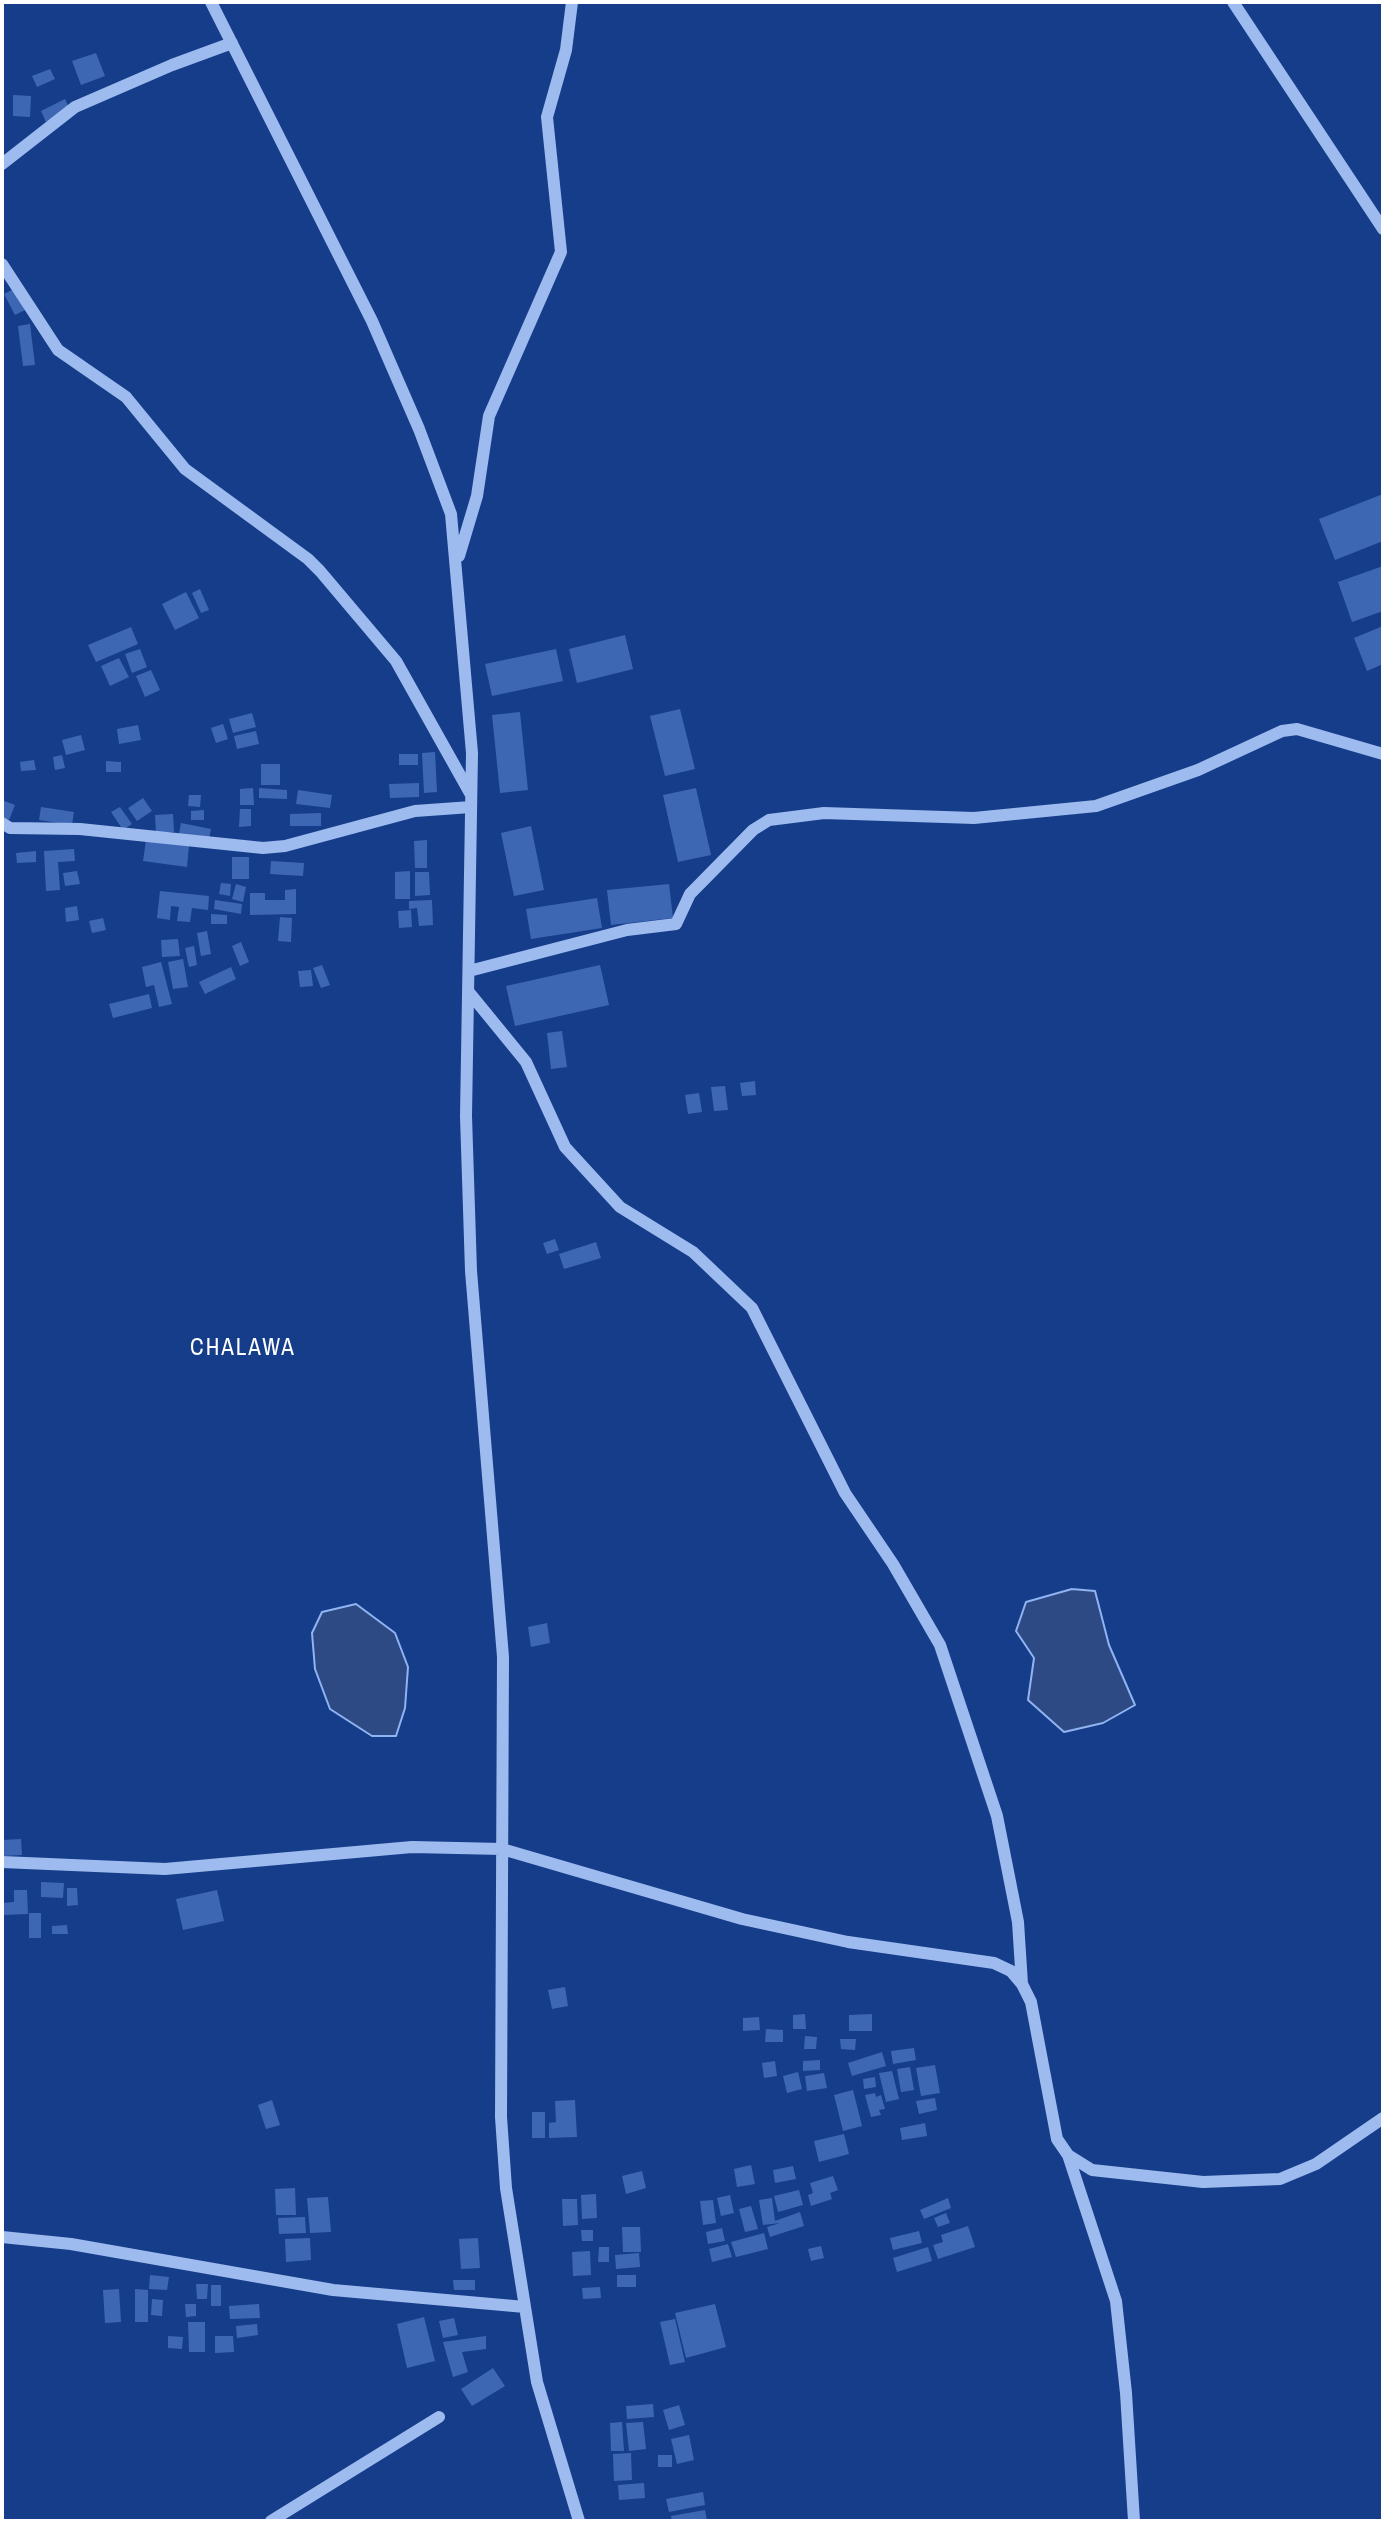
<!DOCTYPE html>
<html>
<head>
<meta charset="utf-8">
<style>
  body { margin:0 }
  #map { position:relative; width:1385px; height:2523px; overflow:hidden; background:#153d8a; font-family:"Archivo Narrow",sans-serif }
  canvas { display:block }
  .frame { position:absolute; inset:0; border:4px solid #fff; pointer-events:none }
</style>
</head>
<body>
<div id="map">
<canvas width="1385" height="2523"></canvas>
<div class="frame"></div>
</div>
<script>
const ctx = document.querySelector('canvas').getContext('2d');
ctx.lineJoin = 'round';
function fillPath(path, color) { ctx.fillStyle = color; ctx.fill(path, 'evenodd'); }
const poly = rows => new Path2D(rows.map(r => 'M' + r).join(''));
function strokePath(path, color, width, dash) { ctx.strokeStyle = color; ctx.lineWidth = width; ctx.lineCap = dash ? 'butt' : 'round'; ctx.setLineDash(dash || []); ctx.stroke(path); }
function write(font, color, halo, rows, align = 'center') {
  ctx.font = font + ' "Archivo Narrow",sans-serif'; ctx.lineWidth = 7; ctx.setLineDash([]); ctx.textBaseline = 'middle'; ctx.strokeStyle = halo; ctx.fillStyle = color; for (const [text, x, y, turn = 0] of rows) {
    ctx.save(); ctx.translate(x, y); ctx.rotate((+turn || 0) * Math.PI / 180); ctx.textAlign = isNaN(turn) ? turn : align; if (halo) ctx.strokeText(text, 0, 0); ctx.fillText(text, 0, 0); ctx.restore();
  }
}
const water = poly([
  [1072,1589,1095,1591,1109,1645,1135,1705,1103,1723,1064,1732,1028,1700,1034,1658,1016,1631,1026,1602,1072,1589],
  [356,1604,395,1633,408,1667,405,1708,396,1736,372,1736,330,1709,315,1669,312,1633,322,1612,356,1604]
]);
fillPath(water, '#2d4a84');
strokePath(water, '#90b4f2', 2);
fillPath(poly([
  [96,53,105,76,81,85,72,61],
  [50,69,55,79,37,87,32,76],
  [13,95,31,96,30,117,13,116],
  [65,99,70,110,46,122,41,111],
  [14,289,25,310,15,315,4,294],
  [30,324,35,365,23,366,18,326],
  [1383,494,1383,541,1335,560,1319,519],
  [1383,566,1383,611,1352,622,1338,582],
  [200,589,209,610,201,613,192,593],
  [186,592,199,618,175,630,162,604],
  [1383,626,1383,664,1367,671,1354,638],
  [131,627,138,644,96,662,88,645],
  [625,635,633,669,577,683,569,649],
  [140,649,147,667,132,673,125,654],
  [556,649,563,681,492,696,485,664],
  [119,658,129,677,110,686,101,666],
  [151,670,160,690,145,697,136,676],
  [680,709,695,769,665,776,650,716],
  [520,712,528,790,500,793,492,715],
  [252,713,256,727,233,733,229,719],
  [223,724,228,739,216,743,211,728],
  [138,725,141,740,119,744,117,729],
  [256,731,259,744,237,749,234,736],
  [81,735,85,750,66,755,62,740],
  [435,752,437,792,424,793,422,753],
  [399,754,418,754,418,765,399,765],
  [62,755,65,768,55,770,53,757],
  [34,760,36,770,21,771,20,762],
  [106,761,121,762,121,772,106,772],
  [261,764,280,764,280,785,261,785],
  [419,783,419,797,390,798,389,784],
  [253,788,254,805,240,805,240,789],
  [259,788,287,790,287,799,259,798],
  [696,788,711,855,678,862,663,795],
  [298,790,332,795,330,808,296,804],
  [189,795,201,795,200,807,188,806],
  [143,798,152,811,137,821,128,808],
  [2,800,15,805,9,820,2,817],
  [41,807,74,812,72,825,39,820],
  [120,807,132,824,123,830,111,812],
  [240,809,251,809,251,826,239,827],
  [204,810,204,820,191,820,191,811],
  [321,813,321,826,290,826,290,814],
  [173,814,174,832,156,833,155,815],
  [181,823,211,829,209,840,179,834],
  [531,826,544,890,514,896,501,833],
  [146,840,189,846,187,867,143,861],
  [427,840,427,868,415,868,414,841],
  [74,849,75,861,58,862,60,890,46,891,44,851],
  [36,851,36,862,17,863,16,853],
  [232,857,249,857,249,879,232,879],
  [271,861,304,863,303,876,270,874],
  [77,871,80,884,65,886,63,873],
  [410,871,410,899,395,899,395,872],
  [415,872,429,872,430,895,415,896],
  [221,883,231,884,230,896,219,894],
  [236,884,246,887,243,902,232,899],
  [669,884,673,918,611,925,607,890],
  [296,889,296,914,250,915,250,893,265,893,265,900,285,900,285,890],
  [160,891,209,896,208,910,192,908,190,922,177,921,179,907,171,906,170,920,157,918],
  [597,898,602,928,531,939,526,909],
  [215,900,242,904,241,914,214,909],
  [432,900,433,925,419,926,417,908,409,909,409,901],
  [77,906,79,920,66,922,65,908],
  [411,910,412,927,399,928,398,911],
  [211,914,227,915,227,924,211,924],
  [280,917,292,918,291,942,278,941],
  [103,918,106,930,92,933,89,921],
  [207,931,211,954,201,956,197,933],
  [178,939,180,956,162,957,161,940],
  [241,942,249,962,240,966,232,946],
  [194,946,197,965,189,967,185,948],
  [183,959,188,987,173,989,168,962],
  [161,962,172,1004,159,1007,154,985,146,987,142,967],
  [322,965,330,985,321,988,313,968],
  [600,965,609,1005,515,1026,506,986],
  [231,967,236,979,205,994,199,982],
  [311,970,313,986,300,987,298,971],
  [149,994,152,1008,113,1018,109,1004],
  [562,1031,567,1067,551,1069,547,1033],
  [755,1081,756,1095,742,1096,740,1083],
  [725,1086,728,1110,714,1111,711,1087],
  [699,1093,702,1112,688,1114,685,1095],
  [555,1239,559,1250,547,1254,543,1243],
  [596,1242,601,1258,564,1269,559,1254],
  [547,1623,550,1643,531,1647,528,1627],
  [21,1839,22,1855,2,1856,2,1840],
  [41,1882,64,1883,63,1898,41,1897],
  [67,1888,77,1888,78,1905,67,1906],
  [14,1890,27,1890,28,1914,2,1915,2,1903,14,1902],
  [217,1890,224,1921,183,1930,176,1899],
  [29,1913,41,1913,41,1938,29,1938],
  [67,1925,68,1934,52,1934,52,1926],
  [565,1987,568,2006,552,2009,548,1990],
  [805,2014,806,2029,793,2029,793,2015],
  [872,2014,872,2031,849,2031,849,2015],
  [759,2017,760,2030,743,2031,743,2018],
  [766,2029,783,2030,783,2042,765,2042],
  [805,2036,817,2037,816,2049,804,2049],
  [840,2039,856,2039,855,2050,841,2049],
  [914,2048,916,2060,893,2064,891,2051],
  [882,2052,886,2066,852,2076,848,2063],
  [820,2060,820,2070,803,2071,803,2061],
  [775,2061,777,2076,764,2078,762,2063],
  [935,2065,940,2093,921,2096,916,2068],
  [910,2067,914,2090,901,2092,897,2069],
  [892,2071,899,2099,886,2102,879,2073],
  [798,2072,802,2089,787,2093,783,2076],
  [824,2073,827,2088,807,2091,805,2076],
  [875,2077,876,2087,864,2089,863,2079],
  [853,2090,862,2126,843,2131,834,2095],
  [875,2093,876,2097,881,2095,885,2109,879,2110,881,2115,871,2117,865,2095],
  [935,2098,937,2110,919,2114,916,2101],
  [272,2100,280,2125,266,2129,258,2105],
  [575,2100,577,2137,549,2138,549,2123,556,2122,555,2101],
  [532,2112,545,2112,545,2138,532,2138],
  [925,2123,927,2136,902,2140,900,2128],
  [844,2134,849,2154,819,2162,814,2141],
  [751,2165,755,2184,737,2187,734,2169],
  [793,2166,796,2179,775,2183,773,2170],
  [642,2171,646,2188,626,2194,622,2176],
  [833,2176,838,2190,830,2193,832,2199,811,2206,808,2195,813,2193,810,2183],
  [295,2188,296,2215,276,2215,275,2189],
  [799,2190,803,2205,778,2212,774,2196],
  [596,2194,597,2218,582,2219,581,2195],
  [730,2195,734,2213,721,2216,717,2198],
  [328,2197,331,2232,310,2233,307,2198],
  [772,2198,775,2221,800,2212,804,2226,770,2237,767,2227,780,2223,763,2225,759,2200],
  [948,2198,951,2208,924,2219,920,2210],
  [562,2199,577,2199,578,2225,563,2226],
  [713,2200,716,2223,703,2225,700,2201],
  [751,2206,758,2229,745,2232,739,2209],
  [946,2213,950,2223,938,2227,934,2218],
  [305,2217,306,2233,279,2234,278,2218],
  [968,2226,975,2247,938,2259,933,2245,943,2242,941,2235],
  [622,2227,640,2227,641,2252,623,2252],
  [722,2228,725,2241,708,2244,706,2232],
  [581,2230,593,2230,593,2241,582,2241],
  [919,2231,922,2243,893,2250,890,2238],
  [764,2233,768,2249,736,2257,731,2242],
  [310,2238,311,2260,286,2262,285,2239],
  [478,2238,480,2268,461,2269,459,2239],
  [728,2244,732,2257,712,2262,709,2249],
  [821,2246,824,2258,811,2261,808,2249],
  [599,2247,609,2247,609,2262,598,2262],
  [928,2247,932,2261,897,2272,893,2258],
  [590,2251,591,2275,573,2276,572,2252],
  [639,2253,640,2267,616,2269,615,2255],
  [150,2275,169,2277,167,2290,149,2289],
  [617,2275,636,2275,636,2287,617,2287],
  [453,2280,475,2280,475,2290,454,2290],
  [196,2284,208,2284,207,2299,197,2299],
  [211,2285,221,2285,221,2306,211,2306],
  [600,2287,601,2298,583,2299,582,2288],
  [119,2289,121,2322,105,2323,103,2290],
  [135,2289,148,2290,148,2322,135,2322],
  [152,2299,163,2300,162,2316,151,2315],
  [185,2304,196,2304,196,2316,186,2317],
  [259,2304,260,2318,230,2319,229,2306],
  [715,2304,726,2347,686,2358,675,2313],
  [424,2317,435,2361,407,2368,397,2324],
  [454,2318,458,2335,443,2338,439,2321],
  [675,2319,685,2362,670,2365,660,2322],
  [188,2322,205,2322,205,2352,189,2352],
  [257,2324,258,2335,237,2338,236,2326],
  [168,2336,183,2337,182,2349,168,2348],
  [215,2336,233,2336,234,2352,215,2353],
  [486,2336,486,2349,462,2352,468,2372,453,2377,443,2342],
  [493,2368,505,2386,472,2406,461,2389],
  [653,2404,654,2417,627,2419,626,2406],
  [679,2405,685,2425,669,2430,663,2410],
  [622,2422,624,2451,611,2451,610,2423],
  [643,2422,646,2449,629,2451,626,2423],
  [689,2435,694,2460,677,2464,671,2439],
  [631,2453,632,2480,614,2481,613,2454],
  [658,2455,672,2455,672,2467,658,2467],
  [644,2483,645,2498,619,2500,618,2485],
  [703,2492,705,2505,669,2512,666,2499],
  [705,2510,707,2521,672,2521,671,2516]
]), '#3e67b3');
strokePath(poly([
  [211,2,372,321,419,429,451,514,472,753,466,1116,471,1271,503,1657,501,2117,506,2188,537,2382,579,2521],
  [1233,2,1383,229],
  [2,164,75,107,172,65,232,43],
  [2,264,58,350,126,397,185,469,308,559,320,571,396,661,470,793],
  [459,556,477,496,489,416,561,252,547,117,566,50,572,2],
  [2,823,10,828,80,829,263,848,285,846,415,811,471,807],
  [469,971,627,930,676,924,690,894,753,830,769,820,824,813,974,818,1096,806,1198,770,1282,731,1297,729,1383,754],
  [468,991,526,1062,565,1147,620,1207,693,1252,752,1308,845,1493,893,1564,940,1645,997,1816,1018,1922,1022,1984],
  [2,1862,165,1869,412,1847,502,1849,742,1919,848,1942,994,1963,1011,1971,1022,1984,1031,2002,1057,2139,1068,2155,1116,2301,1126,2393,1134,2521],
  [1068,2155,1092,2170,1203,2182,1280,2179,1316,2164,1383,2118],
  [2,2237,71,2244,333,2290,525,2307],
  [271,2521,439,2417]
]), '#9ebbef', 12);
ctx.letterSpacing = '2px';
write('23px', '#fff', '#153d8a', [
  ["CHALAWA",243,1349]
]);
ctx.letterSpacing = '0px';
</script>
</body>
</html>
